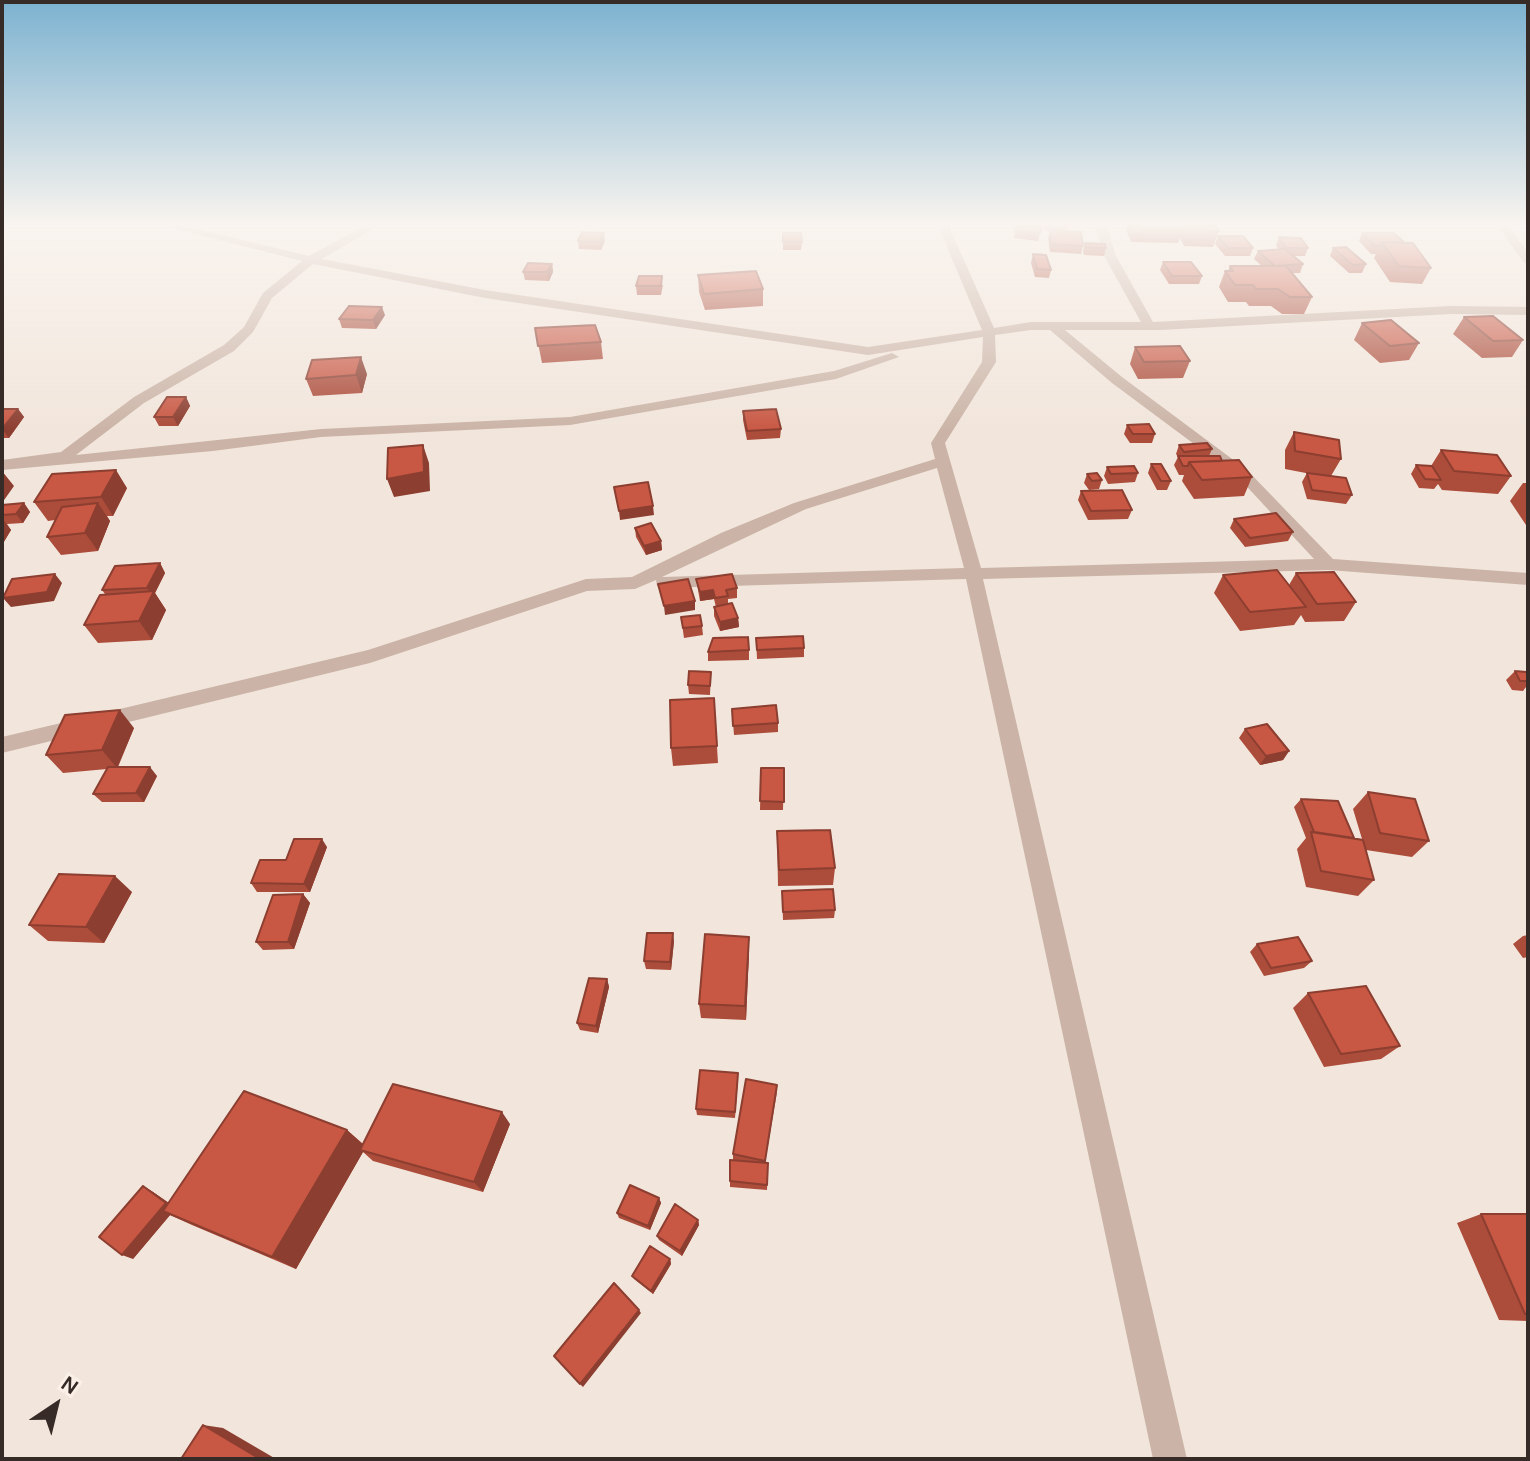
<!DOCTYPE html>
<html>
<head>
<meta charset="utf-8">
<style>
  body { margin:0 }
  #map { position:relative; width:1530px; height:1461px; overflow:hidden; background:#f2e6dc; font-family:Karla,sans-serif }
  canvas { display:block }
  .frame { position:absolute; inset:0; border:4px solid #372b28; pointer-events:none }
  .north { position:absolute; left:16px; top:1365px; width:80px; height:80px; -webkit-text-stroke:6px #faf0e8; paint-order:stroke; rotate:35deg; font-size:22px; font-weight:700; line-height:32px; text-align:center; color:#372b28 }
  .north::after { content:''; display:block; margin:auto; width:28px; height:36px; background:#372b28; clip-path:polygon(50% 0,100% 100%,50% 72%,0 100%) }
</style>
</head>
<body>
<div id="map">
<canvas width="1530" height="1461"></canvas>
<div class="frame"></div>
<div class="north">N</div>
</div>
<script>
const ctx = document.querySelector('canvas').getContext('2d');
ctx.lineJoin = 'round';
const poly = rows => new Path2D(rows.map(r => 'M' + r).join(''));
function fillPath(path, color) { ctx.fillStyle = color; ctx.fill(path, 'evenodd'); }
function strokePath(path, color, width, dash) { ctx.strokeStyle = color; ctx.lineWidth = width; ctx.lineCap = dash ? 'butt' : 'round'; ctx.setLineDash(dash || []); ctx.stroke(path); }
fillPath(poly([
  [164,226,184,226,309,256,364,226,378,226,322,259,485,290,868,347,982,330,938,226,949,226,994,328,1031,322,1141,322,1103,254,1096,226,1107,226,1115,254,1153,322,1451,306,1528,307,1528,315,1451,314,1161,330,1065,330,1122,377,1247,470,1333,559,1528,573,1528,585,1328,570,983,579,1187,1459,1153,1459,966,579,663,588,657,586,656,580,635,589,587,591,370,663,2,753,2,737,368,650,586,579,632,577,721,533,794,503,935,459,931,443,982,362,983,337,868,355,485,298,313,264,272,298,253,332,234,351,144,403,76,455,321,429,570,417,834,371,892,353,899,357,836,379,570,425,321,437,213,451,2,470,2,460,61,452,134,397,224,345,244,327,263,293,302,261,164,226],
  [1031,330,1050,330,1112,383,1237,476,1314,559,981,568,945,443,996,362,995,335,1031,330],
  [937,468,964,568,662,577,806,509,937,468],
  [1498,226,1509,226,1528,253,1528,264,1524,263,1498,226]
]), '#cbb4a7');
fillPath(poly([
  [1044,226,1068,226,1067,232,1083,246,1081,254,1050,252,1048,238,1050,231,1044,230],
  [1127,226,1216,226,1219,231,1213,247,1184,246,1180,238,1178,243,1131,242,1126,230],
  [1042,227,1038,241,1014,238,1015,230],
  [783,233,802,242,801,250,783,250],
  [1362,233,1431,268,1422,284,1390,282,1374,258,1376,254,1371,254,1359,241],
  [1218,236,1253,248,1250,256,1225,256,1215,244],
  [1279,237,1308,248,1305,256,1293,256,1303,264,1300,273,1292,273,1312,297,1304,314,1282,314,1271,306,1249,306,1246,302,1228,302,1219,287,1225,271,1228,271,1230,266,1262,266,1254,259,1258,251,1279,250,1276,245],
  [578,241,605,241,601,250,579,249],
  [1085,243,1106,248,1104,256,1084,255,1083,251],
  [1333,248,1366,264,1362,273,1349,273,1330,256],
  [1033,254,1051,270,1049,278,1035,277,1031,263],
  [1163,262,1202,276,1199,284,1169,284,1160,270],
  [552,264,553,272,549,281,525,280,523,272],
  [698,275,763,289,763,306,705,310,699,292],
  [663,285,661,295,637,295,636,286],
  [385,315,376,329,342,328,339,319],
  [1464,317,1523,340,1512,357,1482,358,1453,334],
  [1362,323,1419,343,1409,360,1380,363,1354,340],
  [535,328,601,342,603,359,542,363],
  [1135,347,1190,361,1183,378,1138,379,1130,364],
  [367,374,362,393,313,396,306,379],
  [186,397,190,406,178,426,159,426,154,417],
  [2,409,18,409,24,417,9,438,2,438],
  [743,411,781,429,780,438,747,440,743,420],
  [1127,425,1155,434,1152,443,1130,443,1124,434],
  [1294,432,1341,459,1331,476,1352,495,1346,504,1307,499,1302,482,1307,473,1311,474,1285,469,1285,450],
  [1179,445,1212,449,1209,456,1222,461,1252,477,1244,496,1194,499,1182,481,1184,475,1179,475,1174,465,1178,457,1176,454],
  [1441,450,1511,476,1498,494,1442,490,1438,484,1434,489,1419,488,1411,474,1416,465,1431,466],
  [1151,464,1171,481,1167,490,1157,490,1148,473],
  [1107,467,1138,473,1135,482,1108,484,1104,476],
  [1087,474,1102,480,1099,489,1089,490,1084,483],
  [1523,483,1528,483,1528,528,1510,501],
  [127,488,113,516,107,516,110,521,98,551,61,555,47,537,55,520,48,521,34,502],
  [1081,491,1132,510,1128,519,1088,520,1078,500],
  [24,503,30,512,23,523,7,524,11,530,2,545,2,505],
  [1234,519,1293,532,1288,541,1245,547,1230,528],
  [635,528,661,541,662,550,646,555,636,537],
  [160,563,165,573,155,593,166,610,152,640,98,643,84,625,105,594,102,590],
  [1296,573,1356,602,1344,621,1305,622,1301,615,1294,625,1240,631,1214,593,1223,575,1289,585],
  [696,579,737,588,737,598,728,599,728,604,738,618,739,627,720,631,714,616,714,607,716,607,714,599,700,601],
  [681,617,702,626,703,635,684,638],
  [756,638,804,648,804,657,757,659],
  [749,650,749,660,708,661,708,652],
  [1515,671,1528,675,1528,689,1526,687,1523,691,1512,690,1506,680],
  [711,672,710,695,689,694,688,685],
  [714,698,718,763,673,766,671,748],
  [732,709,778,723,778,732,734,735],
  [134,728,118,767,157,776,144,802,102,802,93,794,107,769,63,773,46,755],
  [1245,729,1289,751,1283,760,1260,765,1239,738],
  [761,768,784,768,783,810,760,810],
  [1368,792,1429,841,1412,857,1366,850,1374,880,1358,896,1306,887,1297,849,1306,838,1294,807,1301,799,1354,838,1362,839,1353,809],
  [777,831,835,868,833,885,778,886],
  [327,847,310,892,257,892,251,883,286,860],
  [782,891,835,910,834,918,783,920],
  [132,892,104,943,48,941,29,925],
  [303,894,310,903,294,949,263,950,256,942],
  [1528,935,1528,957,1523,958,1513,944,1523,936],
  [674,941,671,970,646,969,644,961],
  [1257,944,1312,961,1304,968,1264,976,1250,952],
  [749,952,746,1020,701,1018,699,1004],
  [607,979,609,987,598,1033,580,1030,577,1023],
  [1308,993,1400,1046,1381,1059,1324,1067,1293,1008],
  [738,1080,735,1118,697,1115,696,1109],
  [777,1092,765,1163,768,1163,767,1190,730,1187,730,1181,740,1161,733,1160,733,1154],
  [510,1124,483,1192,373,1161,363,1152,296,1269,192,1225,170,1215,133,1259,143,1186,153,1192,169,1203,347,1130,363,1144],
  [659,1198,661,1203,650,1230,619,1218,617,1213],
  [1481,1214,1528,1214,1528,1321,1499,1320,1457,1223],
  [698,1220,699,1225,682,1256,659,1240,657,1236],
  [670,1259,671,1264,653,1294,634,1279,632,1276]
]), '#ac4c3a');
fillPath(poly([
  [604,233,605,241,601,250,600,242],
  [552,264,553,272,549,281,547,272],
  [382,307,385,315,376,329,373,320],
  [361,357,367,374,362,393,356,375],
  [186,397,190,406,178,426,173,417],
  [18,409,24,417,9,438,2,429],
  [423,445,429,463,430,491,394,497,387,479],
  [116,470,127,488,113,516,101,497],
  [2,471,14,486,2,503],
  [24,503,30,512,23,523,16,514],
  [98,503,110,521,98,551,85,533],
  [653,506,654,515,620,520,619,511],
  [2,518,11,530,2,545],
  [661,541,662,550,646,555,644,546],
  [160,563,165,573,155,593,166,610,152,640,139,621,152,595,147,588],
  [55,574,62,583,54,601,11,607,3,598],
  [713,590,714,599,700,601,700,592],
  [695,601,695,610,665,615,664,606],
  [738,618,739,627,720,631,720,622],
  [120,710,134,728,117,768,102,750],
  [1289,751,1283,760,1260,765,1266,756],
  [150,767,157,776,144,802,136,793],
  [322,839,327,847,310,892,304,884],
  [115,876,132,892,104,943,86,927],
  [303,894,310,903,294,949,288,942],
  [673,933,674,941,671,970,670,962],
  [749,937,749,952,746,1020,745,1006],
  [607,979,609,987,598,1033,596,1026],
  [502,1112,510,1124,483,1192,474,1182],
  [347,1130,366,1147,360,1150,363,1152,296,1269,272,1257],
  [143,1186,153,1192,176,1208,133,1259,122,1255],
  [659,1198,661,1203,650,1230,648,1226],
  [698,1220,699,1225,682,1256,680,1251],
  [670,1259,671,1264,653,1294,651,1291],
  [639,1310,641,1313,583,1387,580,1384],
  [203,1425,223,1428,276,1459,260,1459]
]), '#8c3e30');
const building = poly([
  [1017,226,1038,226,1042,227,1040,233,1015,230,1017,226],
  [1130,226,1139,226,1143,234,1134,234,1130,226],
  [1188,226,1216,226,1219,231,1190,230,1188,226],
  [1050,230,1081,232,1083,246,1051,244,1050,230],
  [582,232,604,233,600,242,578,241,582,232],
  [783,233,801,233,802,242,783,242,783,233],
  [1362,233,1394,233,1405,243,1382,242,1380,246,1375,246,1362,233],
  [1218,236,1243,236,1253,248,1228,248,1218,236],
  [1279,237,1301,238,1308,248,1286,248,1279,237],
  [1382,242,1413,243,1431,268,1399,266,1382,242],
  [1085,243,1105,244,1106,248,1086,247,1085,243],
  [1346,247,1366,264,1353,265,1333,248,1346,247],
  [1285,249,1303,264,1275,266,1258,251,1285,249],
  [1033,254,1046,255,1051,270,1037,269,1033,254],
  [1163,262,1191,262,1202,276,1172,276,1163,262],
  [528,263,552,264,547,272,523,272,528,263],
  [1230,266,1286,266,1312,297,1290,297,1278,289,1256,289,1253,285,1235,285,1225,271,1233,271,1230,266],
  [756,271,763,289,704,294,698,275,756,271],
  [639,276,662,276,661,286,636,286,639,276],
  [349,306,382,307,373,320,339,319,349,306],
  [1493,316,1523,340,1493,341,1464,317,1493,316],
  [1391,320,1419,343,1390,346,1362,323,1391,320],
  [595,325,601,342,538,346,535,328,595,325],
  [1180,346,1190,361,1144,362,1135,347,1180,346],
  [361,357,356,375,306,379,312,360,361,357],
  [167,397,186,397,173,417,154,417,167,397],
  [2,409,18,409,2,429,2,409],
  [776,409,781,429,747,431,743,411,776,409],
  [1149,424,1155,434,1133,434,1127,425,1149,424],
  [1294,432,1339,440,1341,459,1295,451,1294,432],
  [1207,443,1212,449,1184,452,1179,445,1207,443],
  [423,445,424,472,387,479,388,448,423,445],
  [1441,450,1497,455,1511,476,1454,471,1441,450],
  [1178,456,1220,456,1222,461,1189,462,1188,466,1183,466,1178,456],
  [1239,460,1252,477,1202,480,1189,462,1239,460],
  [1151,464,1161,464,1171,481,1161,481,1151,464],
  [1416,465,1432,466,1441,480,1425,479,1416,465],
  [1134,466,1138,473,1111,474,1107,467,1134,466],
  [116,470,101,497,34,502,52,474,116,470],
  [1097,473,1102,480,1092,481,1087,474,1097,473],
  [1307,473,1346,478,1352,495,1312,490,1307,473],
  [648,482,653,506,619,511,614,487,648,482],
  [1122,490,1132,510,1091,511,1081,491,1122,490],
  [24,503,16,514,2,515,2,505,24,503],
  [98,503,85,533,47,537,62,507,98,503],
  [1276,513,1293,532,1250,538,1234,519,1276,513],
  [651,523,661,541,644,546,635,528,651,523],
  [160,563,147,588,102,590,115,566,160,563],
  [1277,570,1306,607,1250,612,1223,575,1277,570],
  [1334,572,1356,602,1317,604,1296,573,1334,572],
  [55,574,47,592,3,598,12,579,55,574],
  [732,574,737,588,726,590,728,596,715,598,713,590,700,592,696,579,732,574],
  [688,579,695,601,664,606,658,584,688,579],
  [154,591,139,621,84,625,100,595,154,591],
  [732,603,738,618,720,622,714,607,732,603],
  [700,615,702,626,683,628,681,617,700,615],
  [803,636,804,648,757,650,756,638,803,636],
  [748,637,749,650,708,652,713,638,748,637],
  [689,671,711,672,710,686,688,685,689,671],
  [1515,671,1526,672,1528,675,1528,681,1520,681,1515,671],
  [714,698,717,746,671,748,670,700,714,698],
  [776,705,778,723,733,726,732,709,776,705],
  [120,710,102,750,46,755,65,715,120,710],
  [1267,724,1289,751,1266,756,1245,729,1267,724],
  [108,767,150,767,136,793,93,794,108,767],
  [761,768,784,768,784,802,760,801,761,768],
  [1368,792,1415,799,1429,841,1380,833,1368,792],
  [1301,799,1338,801,1354,838,1314,832,1301,799],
  [830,830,835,868,779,870,777,831,830,830],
  [1311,832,1363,840,1374,880,1321,871,1311,832],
  [294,839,322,839,304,884,251,883,260,860,286,860,294,839],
  [59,874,115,876,86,927,29,925,59,874],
  [833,889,835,910,783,912,782,891,833,889],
  [303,894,288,942,256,942,273,895,303,894],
  [647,933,673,933,670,962,644,961,647,933],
  [705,934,749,937,745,1006,699,1004,705,934],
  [1298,937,1312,961,1271,968,1257,944,1298,937],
  [589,978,607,979,596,1026,577,1023,589,978],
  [1366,986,1400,1046,1341,1054,1308,993,1366,986],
  [700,1070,738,1073,735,1112,696,1109,700,1070],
  [746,1079,777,1085,765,1161,733,1154,746,1079],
  [393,1084,502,1112,474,1182,360,1150,393,1084],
  [244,1091,347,1130,272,1257,163,1211,244,1091],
  [730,1160,768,1163,767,1185,730,1181,730,1160],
  [630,1185,659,1198,648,1226,617,1213,630,1185],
  [143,1186,166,1203,122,1255,99,1237,143,1186],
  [675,1204,698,1220,680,1251,657,1236,675,1204],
  [1481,1214,1528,1214,1528,1314,1525,1314,1481,1214],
  [650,1246,670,1259,651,1291,632,1276,650,1246],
  [614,1283,639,1310,580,1384,554,1356,614,1283],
  [203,1425,260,1459,181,1459,203,1425]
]);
fillPath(building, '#c85844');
strokePath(building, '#8c3e30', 2);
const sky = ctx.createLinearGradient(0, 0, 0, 431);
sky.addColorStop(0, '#7cb2d0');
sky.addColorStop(0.52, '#f9f4ef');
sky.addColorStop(1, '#f9f4ef00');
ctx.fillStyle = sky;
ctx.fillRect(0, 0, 1530, 431);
</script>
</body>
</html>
